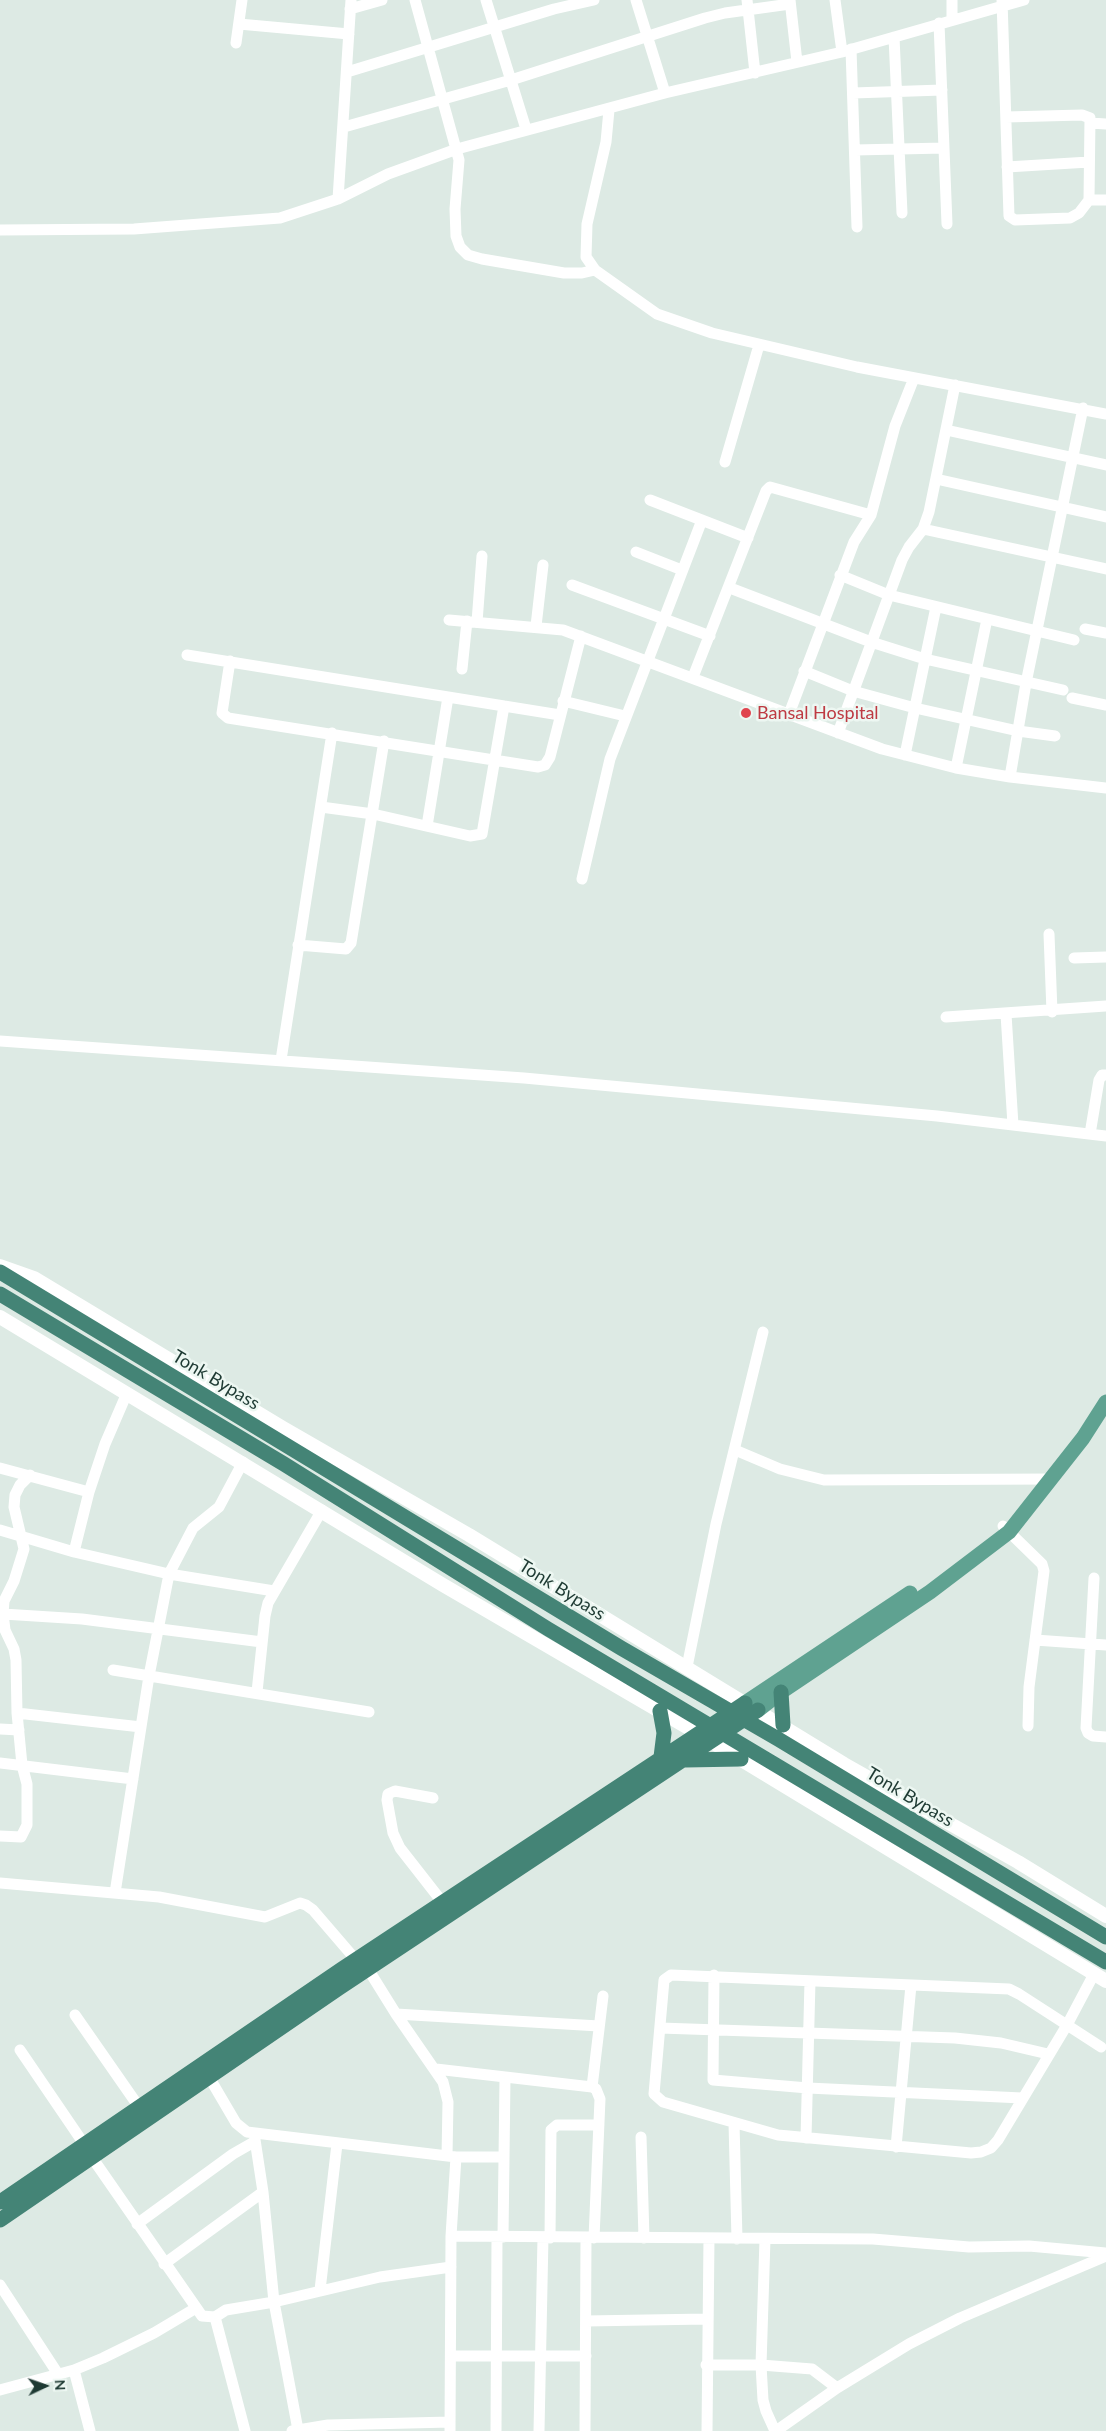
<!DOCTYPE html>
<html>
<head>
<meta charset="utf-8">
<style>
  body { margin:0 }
  #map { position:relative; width:1106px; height:2431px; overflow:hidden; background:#ddeae4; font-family:Lato,sans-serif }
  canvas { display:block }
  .north { position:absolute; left:20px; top:2361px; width:50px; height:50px; -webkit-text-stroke:4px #edf7f2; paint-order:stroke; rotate:87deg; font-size:14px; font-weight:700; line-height:20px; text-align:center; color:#1e3a33 }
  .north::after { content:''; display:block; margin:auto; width:18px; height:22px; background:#1e3a33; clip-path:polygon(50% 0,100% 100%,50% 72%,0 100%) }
</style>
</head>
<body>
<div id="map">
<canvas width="1106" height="2431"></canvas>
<div class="north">N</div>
</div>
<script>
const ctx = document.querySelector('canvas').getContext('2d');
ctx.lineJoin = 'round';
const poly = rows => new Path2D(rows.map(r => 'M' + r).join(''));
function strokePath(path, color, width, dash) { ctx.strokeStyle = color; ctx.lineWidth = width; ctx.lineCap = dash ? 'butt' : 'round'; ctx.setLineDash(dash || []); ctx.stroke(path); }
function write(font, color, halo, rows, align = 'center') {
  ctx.font = font + ' Lato,sans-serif'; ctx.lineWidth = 5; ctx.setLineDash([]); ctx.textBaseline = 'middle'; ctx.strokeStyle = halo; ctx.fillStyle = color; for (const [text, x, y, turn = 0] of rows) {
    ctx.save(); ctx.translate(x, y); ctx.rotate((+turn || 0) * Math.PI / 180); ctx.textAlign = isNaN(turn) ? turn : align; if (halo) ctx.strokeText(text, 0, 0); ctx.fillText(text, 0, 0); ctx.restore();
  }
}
strokePath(poly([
  [415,0,459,160,455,209,456,236,460,247,468,255,482,259,564,273,582,273,595,270],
  [486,0,526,129],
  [636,0,665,93],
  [747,0,755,73],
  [790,0,797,62],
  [835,0,842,52],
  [952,0,952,19],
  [1002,0,1009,216,1015,220,1070,218,1079,213,1089,200,1106,200],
  [350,9,382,0],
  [939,23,947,224],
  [239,24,349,34],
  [894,37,902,213],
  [236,43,242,0],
  [851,49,857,227],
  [347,72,554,9,594,0],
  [853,93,942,90],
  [609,110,606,142,587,224,586,257,595,270,657,314,712,333,857,367,1106,414],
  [1006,117,1082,115,1090,118,1089,200],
  [1091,123,1106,124],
  [344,127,511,80,705,18,725,13,790,4],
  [855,150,944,148],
  [1007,167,1089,162],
  [338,199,351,0],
  [0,230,134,229,280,218,338,199,388,174,457,149,665,93,842,52,1024,0],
  [946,430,1106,465],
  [725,462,759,345],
  [936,479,1106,517],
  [650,500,748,538],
  [923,529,1106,569],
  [636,552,682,570],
  [840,575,889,595,1074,640],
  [572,585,710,636],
  [730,588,871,642,925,659,1063,690],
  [449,620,563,630,882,749,956,768,1010,777,1106,788],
  [477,622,482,556],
  [536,626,543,565],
  [1085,629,1106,633],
  [187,655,560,715],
  [230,661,222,713,228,718,538,767,545,765,550,757,581,636],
  [462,669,467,621],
  [804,671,853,691,915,708,1018,731,1055,736],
  [693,677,766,491,770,487,871,515],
  [1072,698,1106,705],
  [563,701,625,716],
  [789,714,854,542,871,515,895,426,914,378],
  [838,733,902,560,909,547,923,529,929,512,955,385],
  [905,755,936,607],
  [956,768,987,619],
  [1010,777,1026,683,1083,408],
  [321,807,373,814,470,836,482,834,504,706],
  [427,826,448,697],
  [582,879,610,759,702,520],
  [1049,934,1052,1012],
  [298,945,346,949,351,943,384,741],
  [1074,958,1106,957],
  [1006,1014,1013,1125],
  [946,1017,1106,1006],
  [0,1041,524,1078,937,1116,1106,1136],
  [281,1060,332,733],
  [1090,1134,1099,1080,1102,1075,1106,1075],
  [735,1450,780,1469,824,1480,1053,1479],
  [0,1468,89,1492],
  [1003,1526,1042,1564,1044,1571,1029,1687,1028,1726],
  [0,1530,74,1552,169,1574,274,1591],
  [74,1552,89,1492,105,1444,127,1393],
  [1094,1578,1086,1728,1088,1733,1093,1736,1106,1737],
  [3,1614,82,1619,262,1642],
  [1035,1640,1106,1645],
  [687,1667,716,1524,763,1332],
  [113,1670,369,1712],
  [257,1692,265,1616,268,1603,322,1510],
  [17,1713,141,1727],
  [0,1729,19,1730],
  [0,1763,133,1779],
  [433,1798,395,1791,388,1794,387,1800,393,1833,400,1848,443,1903],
  [0,1836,21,1837,27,1825,27,1784,22,1765,17,1713,16,1660,14,1649,5,1630,3,1614,4,1601,14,1581,24,1549,14,1507,15,1495,20,1485,30,1475],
  [0,1883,159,1897,265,1917,300,1903,306,1905,313,1910,356,1960],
  [115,1893,149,1676,169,1574,193,1528,219,1507,243,1462],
  [368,1969,396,2014,443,2082,448,2102,447,2156],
  [1094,1974,1067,2025,998,2140,991,2148,981,2152,971,2153,778,2135,663,2102,654,2094,664,1980,671,1975,1009,1989,1019,1994,1067,2025,1101,2047],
  [714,1975,713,2080,808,2088,1022,2098],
  [396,2014,599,2026],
  [75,2015,139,2107],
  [660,2028,955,2038,1001,2043,1048,2054],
  [20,2050,84,2144],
  [436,2069,592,2087,596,2089,600,2099,594,2238],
  [209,2077,236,2123,247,2132,456,2157,503,2157],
  [592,2087,603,1996],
  [734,2123,737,2239],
  [254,2133,263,2192,274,2302,298,2430],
  [641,2137,644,2238],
  [806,2138,810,1981],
  [896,2147,911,1985],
  [91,2156,202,2316,215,2317,226,2310,274,2302,380,2277,451,2267],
  [137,2224,233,2154,254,2142],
  [451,2236,873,2239,969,2247,1029,2246,1106,2253],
  [503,2237,505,2078],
  [550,2238,551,2130,557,2125,599,2125],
  [765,2239,761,2365,763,2400,766,2411,775,2431],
  [164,2264,263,2192],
  [0,2285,58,2374],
  [320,2290,337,2144],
  [215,2317,245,2431],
  [586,2321,707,2319],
  [451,2356,586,2356],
  [706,2365,761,2365,812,2369,837,2388],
  [74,2370,90,2431],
  [0,2390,74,2370,103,2358,154,2333,196,2308],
  [292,2431,328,2425,450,2422],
  [450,2431,451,2236,456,2157],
  [496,2431,497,2237],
  [539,2431,543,2237],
  [585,2431,586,2238],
  [707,2431,709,2238],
  [776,2431,837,2388,909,2344,960,2318,1106,2256]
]), '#fff', 11);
strokePath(poly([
  [0,1266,34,1278,283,1428,469,1535,844,1764,1018,1862,1106,1916],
  [0,1317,443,1585,697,1733,1106,1981]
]), '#fff', 14);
strokePath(poly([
  [745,1703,910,1593],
  [758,1710,781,1692,930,1592,1009,1532,1083,1438,1106,1402]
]), '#5fa291', 15);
strokePath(poly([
  [0,1272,621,1648,778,1739,1106,1937],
  [0,1294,284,1464,548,1629,1106,1962],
  [781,1692,783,1725],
  [660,1711,664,1733,661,1757],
  [685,1760,741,1759],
  [0,2202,342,1969,745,1703],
  [0,2220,339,1988,758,1710]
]), '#448476', 15);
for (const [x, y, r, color] of [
  [746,713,6,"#e0444e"]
]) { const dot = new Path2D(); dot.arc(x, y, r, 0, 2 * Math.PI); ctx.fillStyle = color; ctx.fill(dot); strokePath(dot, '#edf7f2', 2); }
write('18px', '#be3a42', '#edf7f2', [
  ["Bansal Hospital",757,713]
], 'left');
write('18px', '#1e3a33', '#edf7f2', [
  ["Tonk Bypass",216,1380,31],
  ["Tonk Bypass",562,1590,32],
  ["Tonk Bypass",910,1797,31]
]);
</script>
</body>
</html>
